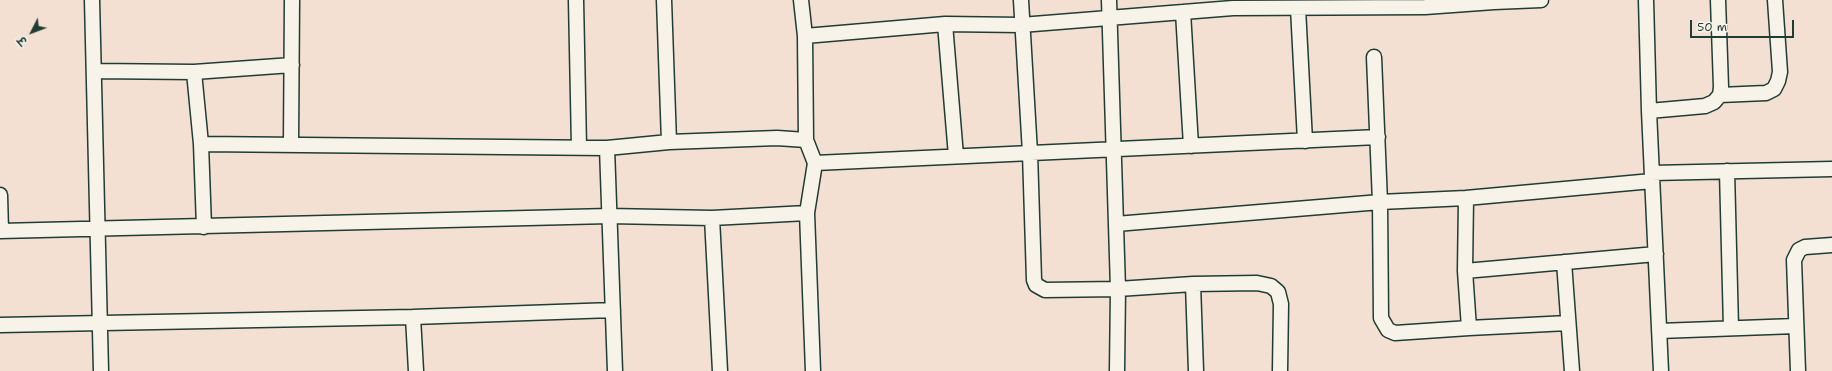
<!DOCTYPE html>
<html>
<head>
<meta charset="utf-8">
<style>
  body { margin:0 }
  #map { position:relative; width:1832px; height:371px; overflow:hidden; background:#f3e0d2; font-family:"Shantell Sans","Playpen Sans Deva",sans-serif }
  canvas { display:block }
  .north { position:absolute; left:12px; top:12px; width:40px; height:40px; -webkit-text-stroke:3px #f7f3e8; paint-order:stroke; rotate:228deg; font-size:11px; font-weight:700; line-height:16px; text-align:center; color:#1f3d34 }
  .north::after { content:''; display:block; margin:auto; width:14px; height:18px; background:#1f3d34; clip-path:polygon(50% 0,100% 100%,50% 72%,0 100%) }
  .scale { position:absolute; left:1690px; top:20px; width:104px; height:18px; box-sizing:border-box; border:2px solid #1f3d34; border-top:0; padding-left:5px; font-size:12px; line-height:14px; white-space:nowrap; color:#1f3d34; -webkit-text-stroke:3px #f7f3e8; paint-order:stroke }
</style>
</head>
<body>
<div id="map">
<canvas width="1832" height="371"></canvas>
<div class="north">उ</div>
<div class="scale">50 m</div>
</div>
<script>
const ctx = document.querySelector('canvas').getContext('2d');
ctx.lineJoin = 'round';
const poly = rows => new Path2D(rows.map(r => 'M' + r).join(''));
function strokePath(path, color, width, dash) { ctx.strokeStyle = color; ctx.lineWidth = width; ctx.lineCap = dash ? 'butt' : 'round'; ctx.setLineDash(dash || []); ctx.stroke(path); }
const minor = poly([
  [92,0,101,371],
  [576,0,579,147],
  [801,0,805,36,806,140],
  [1021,0,1030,153,1034,280,1036,285,1045,290,1118,289,1193,284,1257,283,1271,286,1278,292,1281,304,1280,371],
  [1109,0,1118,289,1117,371],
  [1646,0,1649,111,1661,371],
  [1494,2,1541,0],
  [1298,8,1305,141],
  [1183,12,1191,146],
  [945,24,956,156],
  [805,36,945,24,1021,25,1233,8,1425,7,1494,2,1494,0],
  [1374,57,1380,202,1381,318,1388,330,1395,333,1469,328],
  [94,71,194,72,201,144,204,227],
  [194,72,292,65],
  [1720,95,1766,93,1774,89,1778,81,1780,72,1775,0],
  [1649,111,1705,106,1714,102,1720,95,1721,87,1718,0],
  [669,142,777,138,806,140,815,163,1378,137],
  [291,143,292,0],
  [201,144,607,148,615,371],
  [607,148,669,142,664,0],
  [1727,171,1731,328],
  [1652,173,1832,169],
  [0,195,1,231],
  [712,218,720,371],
  [1116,224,1380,202,1466,198],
  [0,231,609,216,712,218,807,213],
  [1564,262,1572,371],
  [1465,271,1656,254],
  [1193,284,1196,371],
  [413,317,613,310],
  [1568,323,1469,328,1465,271,1466,198,1652,181],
  [0,325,413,317,416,371],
  [1659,331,1796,326],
  [813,371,807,213,815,163],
  [1798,371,1794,260,1799,250,1805,247,1832,245]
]);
strokePath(minor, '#1f3d34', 17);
strokePath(minor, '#f7f3e8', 14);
</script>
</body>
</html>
